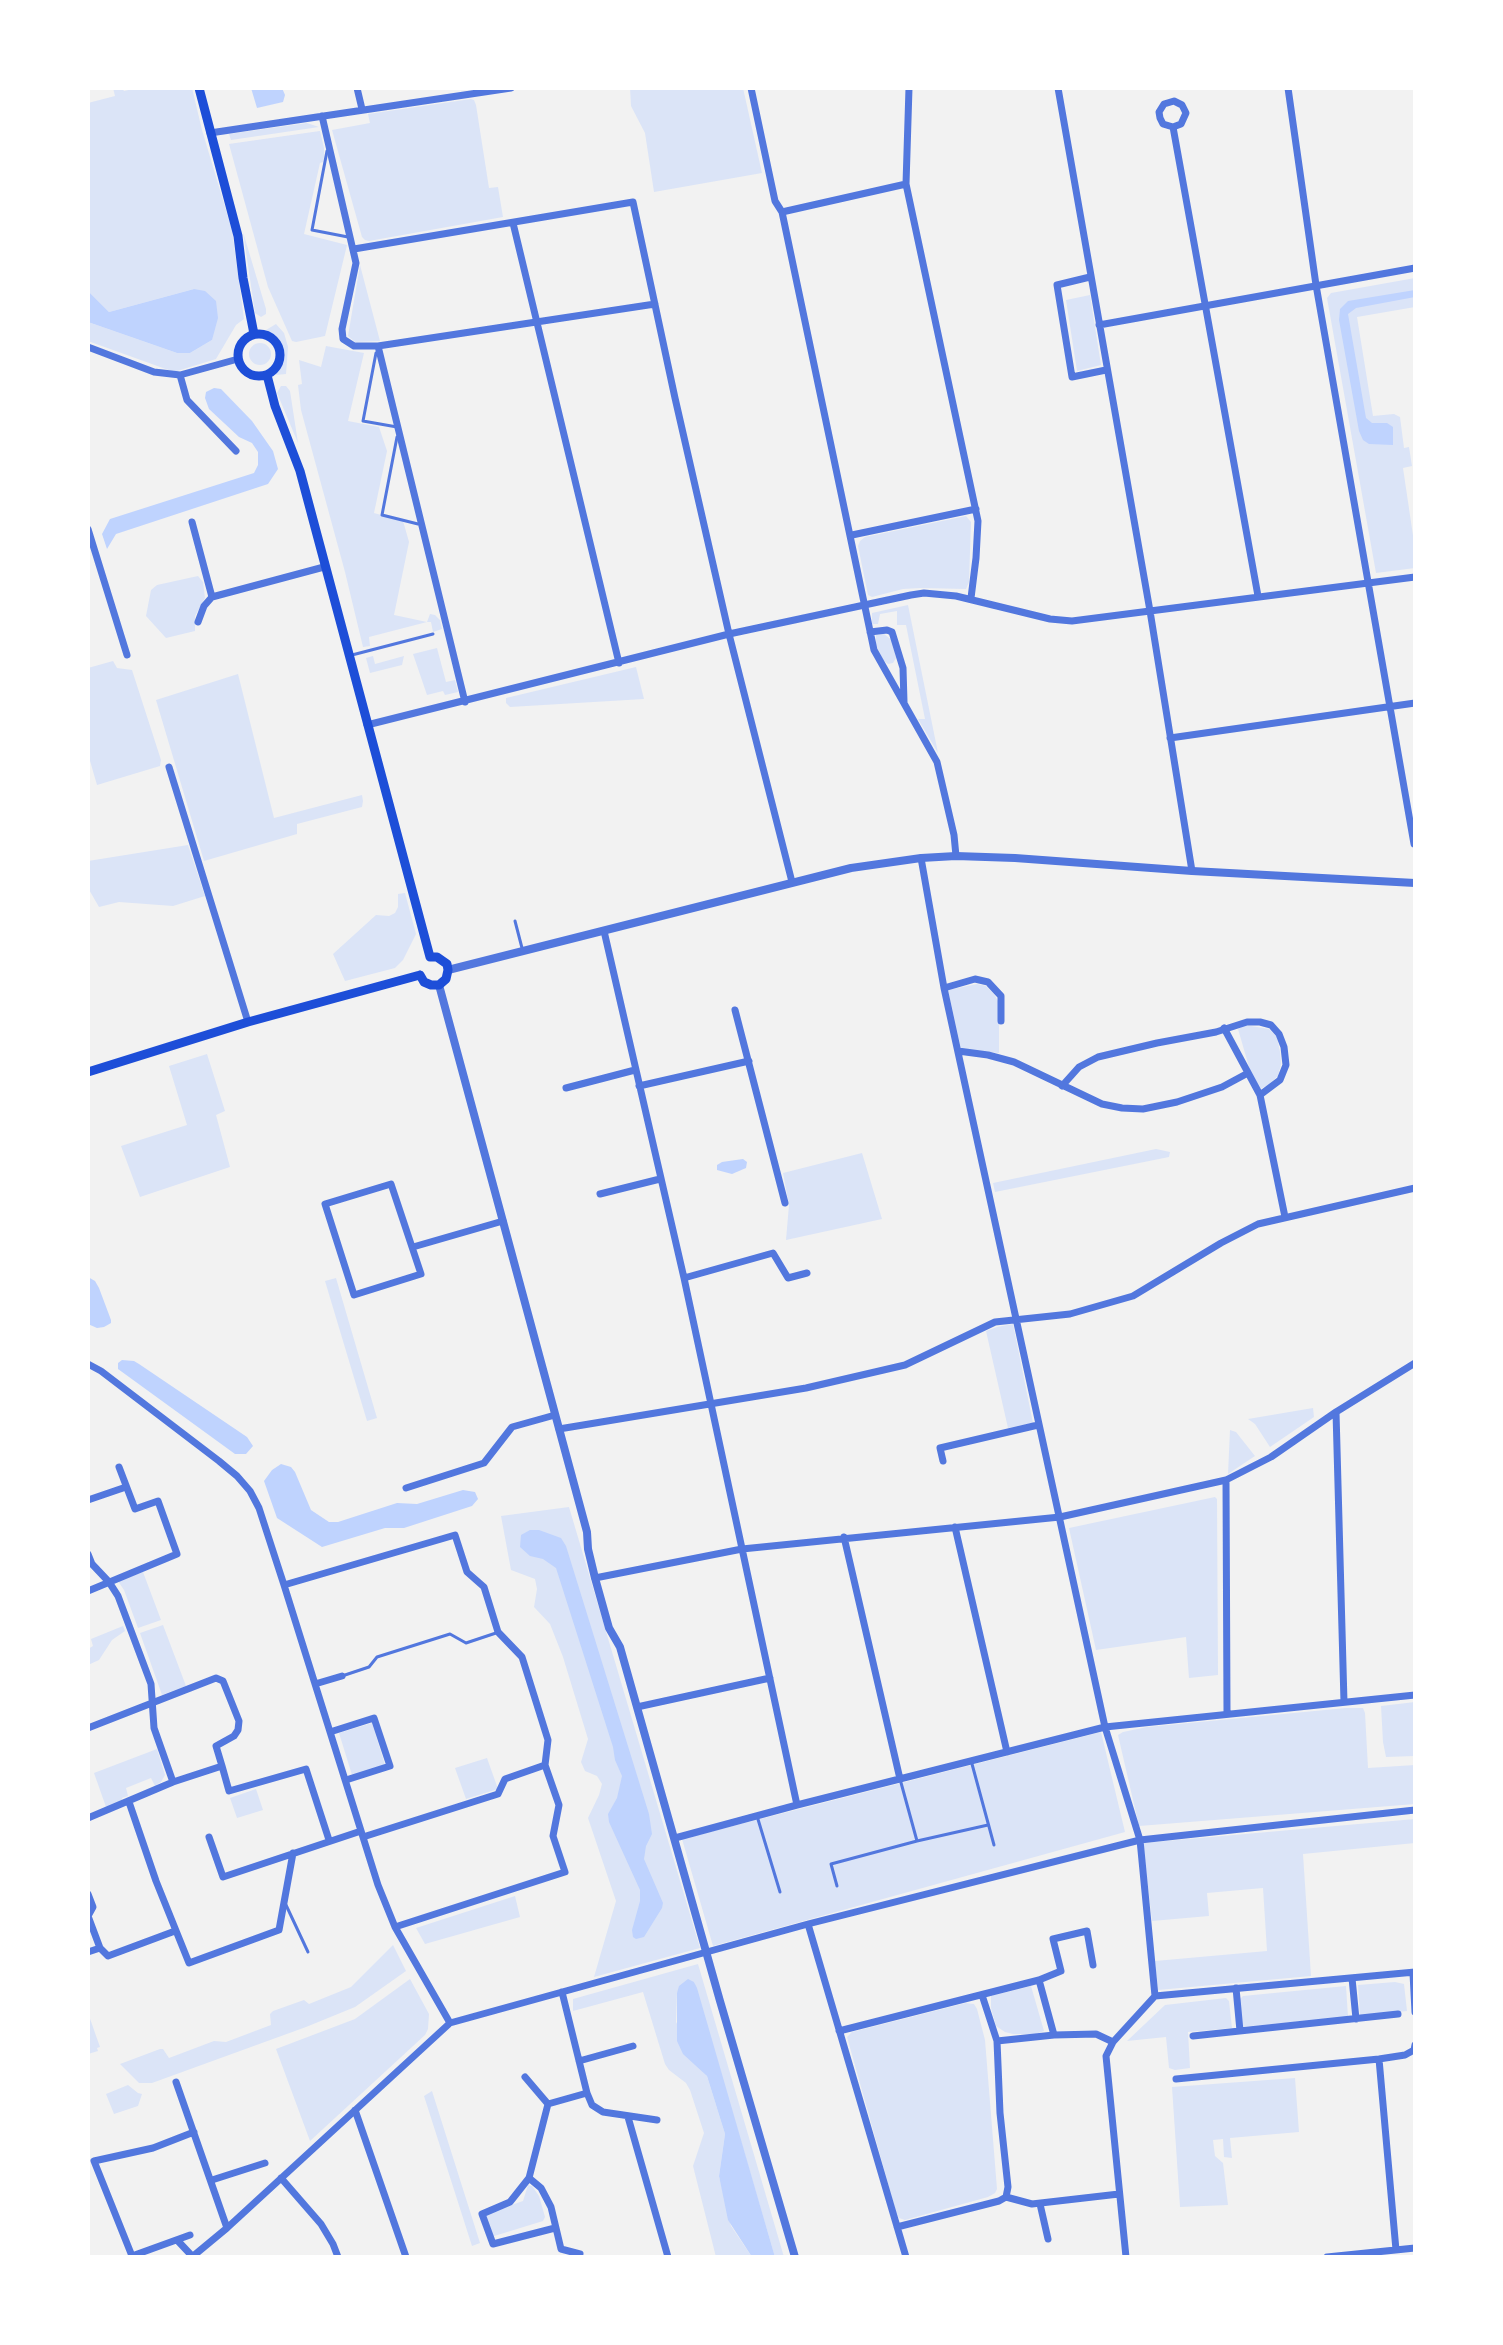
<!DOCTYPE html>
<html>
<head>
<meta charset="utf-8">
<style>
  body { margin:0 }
  #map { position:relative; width:1503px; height:2345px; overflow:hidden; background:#f2f2f2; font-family:Jost,sans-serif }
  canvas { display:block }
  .frame { position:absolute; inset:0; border:90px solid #fff; pointer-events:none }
</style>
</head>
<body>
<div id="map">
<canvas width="1503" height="2345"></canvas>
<div class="frame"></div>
</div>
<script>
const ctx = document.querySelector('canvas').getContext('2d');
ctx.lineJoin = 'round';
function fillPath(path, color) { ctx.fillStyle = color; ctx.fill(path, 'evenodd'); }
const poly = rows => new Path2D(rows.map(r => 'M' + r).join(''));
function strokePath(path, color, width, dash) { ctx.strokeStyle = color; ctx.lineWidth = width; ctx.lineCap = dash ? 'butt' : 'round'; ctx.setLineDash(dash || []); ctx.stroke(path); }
fillPath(poly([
  [113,88,122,88,124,91,137,88,192,88,202,130,232,230,244,319,236,325,216,359,174,372,88,341,88,322,177,353,190,353,212,340,194,289,109,312,88,291,88,103,115,96],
  [630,88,743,88,762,173,654,192,645,133,631,106],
  [471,99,474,100,476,105,489,188,498,187,503,217,369,241,365,240,362,237,332,130,370,123,368,114],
  [307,123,319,127,231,140,229,134],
  [320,131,324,148,324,157,323,162,320,163,304,234,347,245,325,336,296,342,292,341,268,287,229,144],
  [243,232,266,309,266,314,261,317,255,313],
  [360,265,380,341,355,342,348,336],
  [1415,278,1415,307,1357,317,1373,416,1394,414,1400,417,1404,448,1409,447,1412,466,1403,468,1415,549,1415,568,1376,573,1327,298,1331,293],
  [1090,295,1101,365,1077,371,1066,300],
  [276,324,284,333,288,347,286,374,276,375,283,364,284,352,280,341,266,330],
  '249 354a11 11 0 1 1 22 0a11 11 0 1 1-22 0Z',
  [326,346,364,353,348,421,379,427,387,451,374,513,403,521,409,542,394,615,427,622,430,614,435,615,440,620,442,629,433,632,431,622,427,622,369,637,370,646,363,647,345,572,301,410,298,385,302,384,299,360,321,367],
  [281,386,286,386,290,391,298,443,277,393],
  [966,516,971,522,969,582,966,589,921,588,903,589,872,597,868,595,858,546,860,541,865,537],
  [198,576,203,582,205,598,195,616,195,631,166,638,146,616,151,590,157,585],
  [908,605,938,753,918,719,925,719,906,625,897,625,897,611,880,614,878,624,872,624,872,613],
  [884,634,893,641,896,658,893,663,888,664,883,660,876,645,876,635],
  [437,648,446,682,455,680,458,692,445,695,443,691,427,695,413,654],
  [373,656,375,664,404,656,402,665,370,673,366,658],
  [113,661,117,668,132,670,161,760,160,766,97,785,88,754,88,668],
  [636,667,644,699,510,707,506,703,506,698],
  [238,674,274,818,362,795,363,801,362,807,297,824,297,834,204,861,156,700],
  [188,845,205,896,173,906,119,902,99,907,88,888,88,861],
  [405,893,416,934,403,960,395,968,345,981,333,954,376,915,389,916,395,913,398,907,398,894],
  [977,984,986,986,994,994,999,1003,999,1053,961,1049,948,990],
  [1245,1025,1269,1029,1277,1037,1280,1052,1281,1064,1278,1076,1268,1085,1256,1091,1238,1029],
  [207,1054,225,1111,216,1115,230,1167,140,1197,121,1146,187,1125,169,1066],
  [1156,1149,1170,1152,1169,1157,995,1192,993,1183],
  [862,1153,882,1219,786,1240,789,1205,783,1173],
  [336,1278,377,1418,367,1421,325,1281],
  [1013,1324,1033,1423,1008,1428,986,1331,997,1327],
  [1313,1408,1314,1417,1270,1447,1255,1424,1248,1419],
  [1230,1430,1236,1432,1255,1456,1228,1474],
  [1215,1497,1217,1499,1218,1675,1189,1678,1186,1637,1096,1650,1069,1528],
  [569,1507,700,1948,594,1977,616,1901,588,1818,599,1795,602,1784,597,1776,585,1771,581,1762,588,1739,563,1657,550,1624,534,1607,537,1589,535,1579,511,1570,501,1516],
  [143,1572,161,1620,138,1628,124,1590,118,1581],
  [163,1625,186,1686,162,1695,140,1633],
  [123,1626,125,1631,112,1640,99,1660,88,1665,88,1649,93,1646,91,1639],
  [1415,1702,1415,1756,1386,1757,1383,1742,1381,1706],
  [1346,1708,1363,1708,1365,1713,1368,1768,1415,1765,1415,1804,1139,1826,1118,1735,1123,1732,1147,1727],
  [372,1723,385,1765,352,1775,339,1733],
  [1101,1732,1125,1832,713,1946,682,1839],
  [157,1749,165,1775,161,1782,155,1786,151,1778,126,1788,128,1796,122,1798,122,1801,106,1807,94,1773],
  [487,1758,498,1789,466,1799,455,1768],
  [256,1789,263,1810,237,1818,230,1798],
  [1415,1819,1415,1843,1303,1854,1311,1976,1158,1990,1155,1961,1267,1951,1263,1888,1207,1893,1209,1916,1152,1921,1143,1843],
  [515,1896,520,1917,425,1944,416,1928],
  [393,1945,406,1971,355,2007,306,2027,152,2083,139,2083,120,2064,160,2049,163,2049,169,2058,214,2041,226,2042,271,2025,270,2014,273,2011,304,2000,309,2004,351,1987],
  [698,1964,784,2257,775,2257,694,1982,677,1993,676,2022,703,2071,707,2076,725,2134,719,2176,731,2226,752,2257,716,2257,693,2166,704,2133,690,2090,686,2083,669,2070,665,2064,643,1992,573,2011,573,1999],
  [410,1979,429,2014,428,2029,425,2035,310,2141,276,2049,355,2019],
  [1395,1982,1404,1984,1407,2011,1360,2016,1358,1985],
  [1031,1986,1044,2031,1036,2034,1013,2034,1005,2032,996,2026,991,2008,991,1996],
  [1346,1986,1348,2017,1241,2027,1240,1999,1243,1996],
  [1226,1998,1229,2001,1232,2028,1188,2032,1190,2068,1175,2070,1169,2068,1166,2037,1127,2041,1165,2005],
  [966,2003,974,2004,977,2009,985,2040,997,2189,995,2193,988,2197,905,2220,899,2218,896,2212,847,2037,852,2032],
  [88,2013,100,2047,97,2048,98,2051,88,2054],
  [1295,2078,1299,2132,1230,2138,1232,2158,1224,2157,1223,2139,1213,2140,1215,2156,1223,2163,1228,2205,1180,2207,1172,2087],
  [128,2085,138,2093,142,2094,138,2106,114,2114,106,2094],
  [432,2091,480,2243,472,2246,424,2096],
  [528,2185,532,2186,539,2196,545,2217,543,2221,491,2237,483,2215,523,2201]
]), '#dbe4f7');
fillPath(poly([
  [251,88,282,88,285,95,283,102,257,108],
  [194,289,205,291,216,301,218,318,212,340,190,353,177,353,88,322,88,291,109,312],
  [1415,290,1415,297,1356,308,1348,314,1366,418,1372,423,1387,423,1393,427,1393,445,1369,444,1363,440,1359,431,1339,320,1340,309,1348,301],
  [214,388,221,389,252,421,273,451,278,469,268,484,116,534,107,549,102,534,110,519,254,473,258,465,258,452,252,443,239,437,209,409,205,398,206,392],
  [743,1159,747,1162,746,1168,732,1174,717,1170,717,1165,722,1162],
  [88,1277,95,1281,99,1288,111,1320,111,1323,104,1327,97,1328,88,1324],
  [122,1360,134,1361,139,1364,247,1437,253,1446,246,1454,235,1454,118,1369,118,1363],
  [281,1464,291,1467,295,1472,311,1510,329,1522,338,1522,397,1503,417,1504,463,1490,475,1492,478,1499,472,1506,404,1528,385,1528,322,1547,277,1518,264,1481,272,1470],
  [530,1530,539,1530,561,1538,566,1546,649,1814,652,1834,646,1846,644,1859,663,1903,662,1908,644,1937,636,1939,633,1937,632,1930,640,1901,640,1890,609,1822,608,1814,617,1798,622,1776,615,1760,613,1747,556,1568,543,1559,530,1556,520,1547,521,1535],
  [688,1979,694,1982,697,1988,775,2257,752,2257,728,2220,719,2176,725,2134,707,2076,683,2054,677,2041,677,1993,679,1986]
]), '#bfd3fe');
strokePath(poly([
  [327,151,312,230,348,237],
  [376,353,363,421,397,427],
  [397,437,382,515,418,524],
  [352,655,433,634],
  [515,921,522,948],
  [342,1676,369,1667,377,1657,450,1634,466,1643,496,1633],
  [972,1764,994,1845],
  [900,1779,917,1841],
  [757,1816,780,1892],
  [837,1886,831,1864,917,1841,988,1825],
  [286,1905,308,1952]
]), '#5277de', 3);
strokePath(poly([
  [357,88,362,109],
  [751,88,775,201,782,212,874,650,937,762,954,835,956,856],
  [909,88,906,184,978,521,976,558,971,598],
  [1058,88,1150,611,1192,871],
  [1288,88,1316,285,1414,844],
  [322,116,356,263,342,329,343,339,354,346,378,346,465,702],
  [1173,127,1181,124,1186,113,1182,105,1174,101,1164,104,1159,112,1160,118,1163,124,1173,127,1258,596],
  [210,133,511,88],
  [782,212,906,184],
  [513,223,619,663],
  [354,249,633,202,675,398,729,634,792,882],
  [1090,277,1057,285,1072,377,1106,370],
  [1099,325,1415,268],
  [378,346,655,304],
  [88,347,154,372,180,375,238,359],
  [180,375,187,400,236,451],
  [192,522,212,597,324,567],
  [88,529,127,655],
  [852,535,976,509],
  [198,622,204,606,212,597],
  [870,632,887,630,892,632,903,668,904,702],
  [367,725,729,634,911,595,924,593,956,596,1050,619,1072,621,1415,577],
  [1170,738,1415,703],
  [169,767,248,1022],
  [921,858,944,988,1105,1727,1140,1840,1155,1996,1113,2042,1096,2034,1054,2035,997,2041],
  [604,931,684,1278,797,1805],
  [944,988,975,979,988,982,1001,996,1001,1021],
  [735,1010,785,1203],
  [1224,1028,1260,1095,1285,1217],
  [958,1051,988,1055,1014,1062,1102,1104,1122,1108,1143,1109,1177,1102,1222,1087,1248,1073],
  [639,1086,749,1061],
  [1062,1086,1079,1067,1098,1057,1157,1043,1216,1032,1247,1022,1260,1022,1271,1025,1279,1034,1284,1047,1286,1065,1280,1080,1260,1095],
  [566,1088,635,1070],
  [391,1184,421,1274,354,1295,325,1204,391,1184],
  [600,1194,660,1179],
  [413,1247,503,1221],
  [684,1278,773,1253,788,1278,807,1273],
  [88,1364,101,1371,219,1461,237,1476,250,1491,259,1508,284,1585,378,1885,395,1927,450,2023],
  [1336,1412,1344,1702],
  [559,1429,806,1388,905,1365,995,1322,1070,1314,1133,1296,1221,1243,1258,1224,1415,1188],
  [943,1461,940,1448,1038,1425],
  [1226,1480,1227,1713],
  [406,1488,484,1463,512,1427,555,1415],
  [88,1500,126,1487],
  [955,1527,1007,1752],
  [844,1537,900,1779],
  [88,1554,92,1564,109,1582,118,1596,151,1684,154,1728,173,1782],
  [595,1578,742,1549,1060,1517,1226,1480,1271,1457,1336,1412,1415,1363],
  [284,1585,455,1535,467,1572,484,1587,498,1632,522,1657,548,1740,545,1765,559,1805,553,1836,565,1872,395,1927],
  [88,1591,177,1554,158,1501,135,1509,119,1467],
  [315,1684,342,1676],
  [637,1707,770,1678],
  [88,1728,216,1678,223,1681,239,1721,238,1730,234,1736,216,1746,222,1766],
  [330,1732,374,1718,390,1766,346,1780],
  [129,1802,156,1881,189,1963,279,1930,293,1853],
  [88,1818,173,1782,222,1766,229,1791,306,1769,329,1840],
  [209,1837,223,1877,361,1831],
  [363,1837,498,1794,505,1779,545,1765],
  [675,1838,797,1805,1105,1727,1415,1695],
  [88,1894,93,1907,88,1916,100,1948,108,1956,175,1931],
  [808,1924,906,2257],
  [88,1952,100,1948],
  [1413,1973,1415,2012],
  [1352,1978,1356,2019],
  [1039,1980,1061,1971,1053,1939,1087,1931,1093,1965],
  [1236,1988,1240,2031],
  [562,1992,587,2093,592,2105,603,2112,657,2120],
  [1155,1996,1415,1972],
  [839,2031,1039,1980,1054,2035],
  [1193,2036,1398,2014],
  [1113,2042,1106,2056,1126,2257],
  [1379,2059,1396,2250],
  [579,2061,633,2046],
  [525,2077,548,2104],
  [1176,2079,1379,2059,1405,2055,1414,2050,1415,2045],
  [176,2082,227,2228],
  [355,2110,406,2257],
  [628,2117,668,2257],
  [281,2178,321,2224,333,2244,338,2257],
  [529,2178,541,2188,551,2207,561,2249,580,2254],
  [212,2180,265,2163],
  [1006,2197,1032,2204,1119,2194],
  [1040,2204,1048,2239],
  [897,2227,999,2201,1006,2197,1008,2187,1000,2113,997,2041,982,1995],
  [555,2228,493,2244,482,2214,510,2202,529,2178,548,2104,587,2093],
  [190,2235,132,2256,94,2161,153,2148,194,2132],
  [177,2240,193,2257],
  [192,2257,227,2228,450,2023,808,1924,1140,1840,1415,1810],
  [1327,2257,1415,2248]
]), '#5277de', 7);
strokePath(poly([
  [448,970,851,868,921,858,956,856,1015,858,1192,871,1415,883],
  [439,985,587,1532,588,1549,595,1578,609,1628,620,1647,720,2001,795,2257]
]), '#5277de', 8);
strokePath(poly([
  [199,88,238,236,243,278,254,334],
  '238 355a21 21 0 1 1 42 0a21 21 0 1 1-42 0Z',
  [267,375,275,406,300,471,430,957],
  [420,975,424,982,431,985,439,985,446,979,448,970,447,964,437,957,430,957],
  [88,1072,248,1022,420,975]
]), '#1d4ed8', 9);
</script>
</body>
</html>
